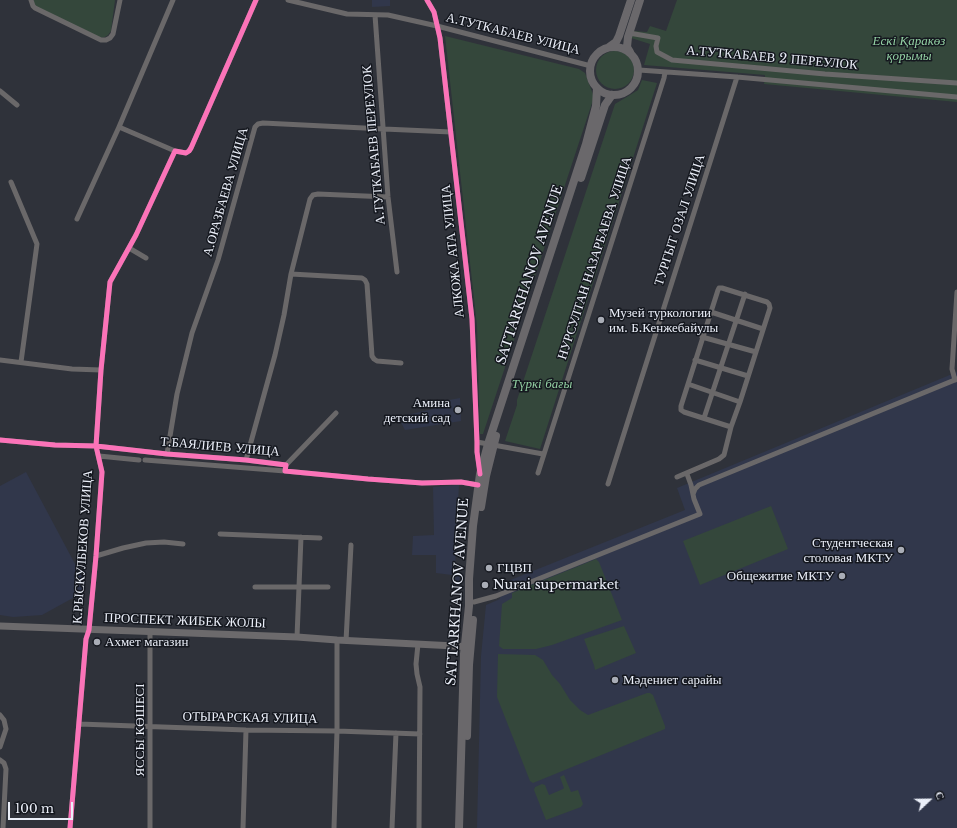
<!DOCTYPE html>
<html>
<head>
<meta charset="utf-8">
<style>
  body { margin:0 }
  #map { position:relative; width:957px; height:828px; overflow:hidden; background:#2f323a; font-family:"Libre Baskerville",serif }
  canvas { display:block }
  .north { position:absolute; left:909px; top:780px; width:40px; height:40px; -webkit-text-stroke:3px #15181f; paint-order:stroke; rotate:68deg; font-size:11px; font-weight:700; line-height:16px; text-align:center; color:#ebeff9 }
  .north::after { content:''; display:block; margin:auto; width:14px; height:18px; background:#ebeff9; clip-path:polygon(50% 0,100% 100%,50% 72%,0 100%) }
  .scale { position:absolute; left:8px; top:802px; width:65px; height:18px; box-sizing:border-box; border:2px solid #ebeff9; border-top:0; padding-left:5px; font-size:12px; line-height:14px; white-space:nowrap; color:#ebeff9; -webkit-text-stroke:3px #15181f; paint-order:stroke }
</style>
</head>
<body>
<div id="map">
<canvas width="957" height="828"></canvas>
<div class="north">С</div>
<div class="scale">100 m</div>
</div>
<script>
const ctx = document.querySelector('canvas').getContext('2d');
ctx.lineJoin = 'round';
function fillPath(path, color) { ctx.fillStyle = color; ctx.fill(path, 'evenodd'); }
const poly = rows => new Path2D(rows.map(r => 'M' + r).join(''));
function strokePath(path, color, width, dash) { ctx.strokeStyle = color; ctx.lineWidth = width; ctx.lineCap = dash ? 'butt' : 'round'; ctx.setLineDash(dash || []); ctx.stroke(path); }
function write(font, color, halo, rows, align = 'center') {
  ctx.font = font + ' "Libre Baskerville",serif'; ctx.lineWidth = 3; ctx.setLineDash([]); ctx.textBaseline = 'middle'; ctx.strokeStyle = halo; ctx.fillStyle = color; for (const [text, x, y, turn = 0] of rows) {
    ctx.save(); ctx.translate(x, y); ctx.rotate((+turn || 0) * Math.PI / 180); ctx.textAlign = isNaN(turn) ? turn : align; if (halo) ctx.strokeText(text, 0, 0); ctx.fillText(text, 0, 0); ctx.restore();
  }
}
fillPath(poly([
  [372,0,390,0,390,6,372,7],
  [957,372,957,828,477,828,481,656,486,605,500,599,500,597,502,596,503,583,685,510,677,488],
  [460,398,461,421,405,430,398,417,433,409,449,400],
  [26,472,83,579,82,593,42,615,13,617,0,615,0,486],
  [459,485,456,536,455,574,460,575,459,588,452,587,452,575,436,573,436,555,412,555,413,536,434,535,433,487]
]), '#31374b');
fillPath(poly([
  [34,0,115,0,111,31,108,35,105,37,101,38,34,7],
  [677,0,957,0,957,102,764,84,765,75,644,65,650,44,631,38,633,31,647,32,650,26,666,31],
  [445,36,579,69,585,73,594,97,483,434,480,434,477,326],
  '596 70a19 19 0 1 1 38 0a19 19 0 1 1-38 0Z',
  [642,80,657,83,540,449,505,441,517,405,517,400,615,104,630,95,638,90],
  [771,506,788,549,700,585,683,541],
  [596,559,599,562,622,620,552,645,536,649,503,649,499,646,502,604,512,598,512,593],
  [624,626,636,653,595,670,594,665,584,639],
  [498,654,535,655,543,660,552,675,560,684,570,700,580,710,588,715,647,693,650,693,653,695,665,726,665,729,533,783,530,781,497,697],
  [564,775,571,792,578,790,583,804,581,807,546,820,534,790,535,787,542,784,545,785,549,795,563,789,564,788,560,777]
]), '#34473b');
strokePath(poly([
  [31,0,33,6,35,8,101,40,106,40,110,38,113,34,120,0],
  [288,0,347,14,388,15,437,26,591,66],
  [427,0,434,12,440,38,472,319,477,442,477,452,480,471],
  [375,15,388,197,397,272],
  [629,33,658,38,656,46,657,52,672,60,825,74,957,83],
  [639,70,737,77,957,97],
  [0,91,17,105],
  [119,127,175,151],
  [11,182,37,244,21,362],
  [77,219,119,127,173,0],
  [129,248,146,258],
  [291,274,362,278,365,280,367,284,372,356,374,359,377,361,401,363],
  [711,312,763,329],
  [702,337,756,352],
  [0,360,72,369,101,370],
  [695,360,748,376],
  [955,380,952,369,957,292],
  [688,384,740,402],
  [704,418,745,294],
  [0,440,55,445,96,446,167,454,246,460,286,465,285,471,368,479,422,483,461,482,478,485],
  [477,442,543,454],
  [167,454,177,394,192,333,218,260,255,127,258,124,263,123,384,129,451,132],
  [99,456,139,460],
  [145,460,285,471],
  [246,460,275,355,284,315,291,274,310,199,313,195,318,194,388,197],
  [286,465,336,413],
  [538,473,664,78,665,72],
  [677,477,719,459,724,455,731,427,740,402,770,308,769,304,767,302,722,288,719,288,718,290,681,406,681,410,684,412,731,427],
  [608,484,737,77],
  [693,494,695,489,699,485,957,379],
  [220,534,320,538],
  [96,556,123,548,146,543,164,542,183,544],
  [255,587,328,587],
  [474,602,496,596,700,514,694,499,691,485,687,474],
  [150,632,150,828],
  [297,637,301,537],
  [346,641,351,545],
  [418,644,416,664,417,674,420,687,419,828],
  [0,715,4,720,6,729,0,747],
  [79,724,246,730,337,731,420,734],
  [0,760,4,763,6,769,3,828],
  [70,828,86,639,89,630,96,556,102,472,96,446,101,370,110,282,136,235,175,151,186,153,189,151,191,148,256,0],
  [243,828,246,730],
  [334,828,337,731,337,640],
  [392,828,396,733]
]), '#6a6869', 5);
strokePath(poly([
  [0,626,297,637,337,640,455,646,470,647]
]), '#6c6a6c', 7);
strokePath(poly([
  '590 71a24 24 0 1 1 48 0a24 24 0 1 1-48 0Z',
  [609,47,616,42,619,36,631,0],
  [630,52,627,47,628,37,640,0],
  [581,178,605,105,612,95],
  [481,507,486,476,496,436],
  [467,736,469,665,473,620],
  [459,828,464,654,469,606,469,579,473,526,480,474,488,444,586,144,596,106,597,88]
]), '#6a686b', 8);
strokePath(poly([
  [427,0,434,12,440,38,472,319,477,442,477,452,480,474],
  [0,440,55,445,96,446,167,454,246,460,286,465,285,471,368,479,422,483,461,482,478,485],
  [70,828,86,639,89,630,96,556,102,472,96,446,101,370,110,282,136,235,175,151,186,153,189,151,191,148,256,0]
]), '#fb73b8', 5);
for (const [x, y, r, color] of [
  [601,320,4,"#a9adb6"],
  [458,410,4,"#a9adb6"],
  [901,550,4,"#a9adb6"],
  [489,568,4,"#a9adb6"],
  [842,576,4,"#a9adb6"],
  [485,585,4,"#a9adb6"],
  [97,642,4,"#a9adb6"],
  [615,680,4,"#a9adb6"]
]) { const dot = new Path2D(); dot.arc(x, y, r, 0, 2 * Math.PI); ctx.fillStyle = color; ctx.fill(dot); strokePath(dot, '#15181f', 1.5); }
write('13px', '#ebeff9', '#15181f', [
  ["А.ТУТКАБАЕВ УЛИЦА",513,34,14],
  ["А.ТУТКАБАЕВ 2 ПЕРЕУЛОК",772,58,5],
  ["А.ТУТКАБАЕВ ПЕРЕУЛОК",374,145,-95],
  ["А.ОРАЗБАЕВА УЛИЦА",226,192,-74],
  ["ТУРГЫТ ОЗАЛ УЛИЦА",680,220,-72],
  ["АЛКОЖА АТА УЛИЦА",453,251,-96],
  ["НУРСУЛТАН НАЗАРБАЕВА УЛИЦА",595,258,-72],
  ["SATTARKHANOV AVENUE",530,275,-72],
  ["Т.БАЯЛИЕВ УЛИЦА",220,447,5],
  ["К.РЫСКУЛБЕКОВ УЛИЦА",83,547,-86],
  ["SATTARKHANOV AVENUE",458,592,-86],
  ["ПРОСПЕКТ ЖИБЕК ЖОЛЫ",185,621,2],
  ["ОТЫРАРСКАЯ УЛИЦА",250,718,1],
  ["ЯССЫ КӨШЕСІ",140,730,-90]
]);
write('italic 13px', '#93d0a3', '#15181f', [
  ["Ескі Қаракөз",909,41],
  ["қорымы",909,56],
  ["Түркі бағы",542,384]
]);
write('13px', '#ebeff9', '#15181f', [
  ["Музей туркологии",609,313],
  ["им. Б.Кенжебайулы",609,328],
  ["Амина",450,403,"right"],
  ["детский сад",450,418,"right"],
  ["Студентческая",893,543,"right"],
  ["столовая МКТУ",893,558,"right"],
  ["ГЦВП",497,568],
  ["Общежитие МКТУ",834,576,"right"],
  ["Nurai supermarket",493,585],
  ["Ахмет магазин",105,642],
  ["Мәдениет сарайы",623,680]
], 'left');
</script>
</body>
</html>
